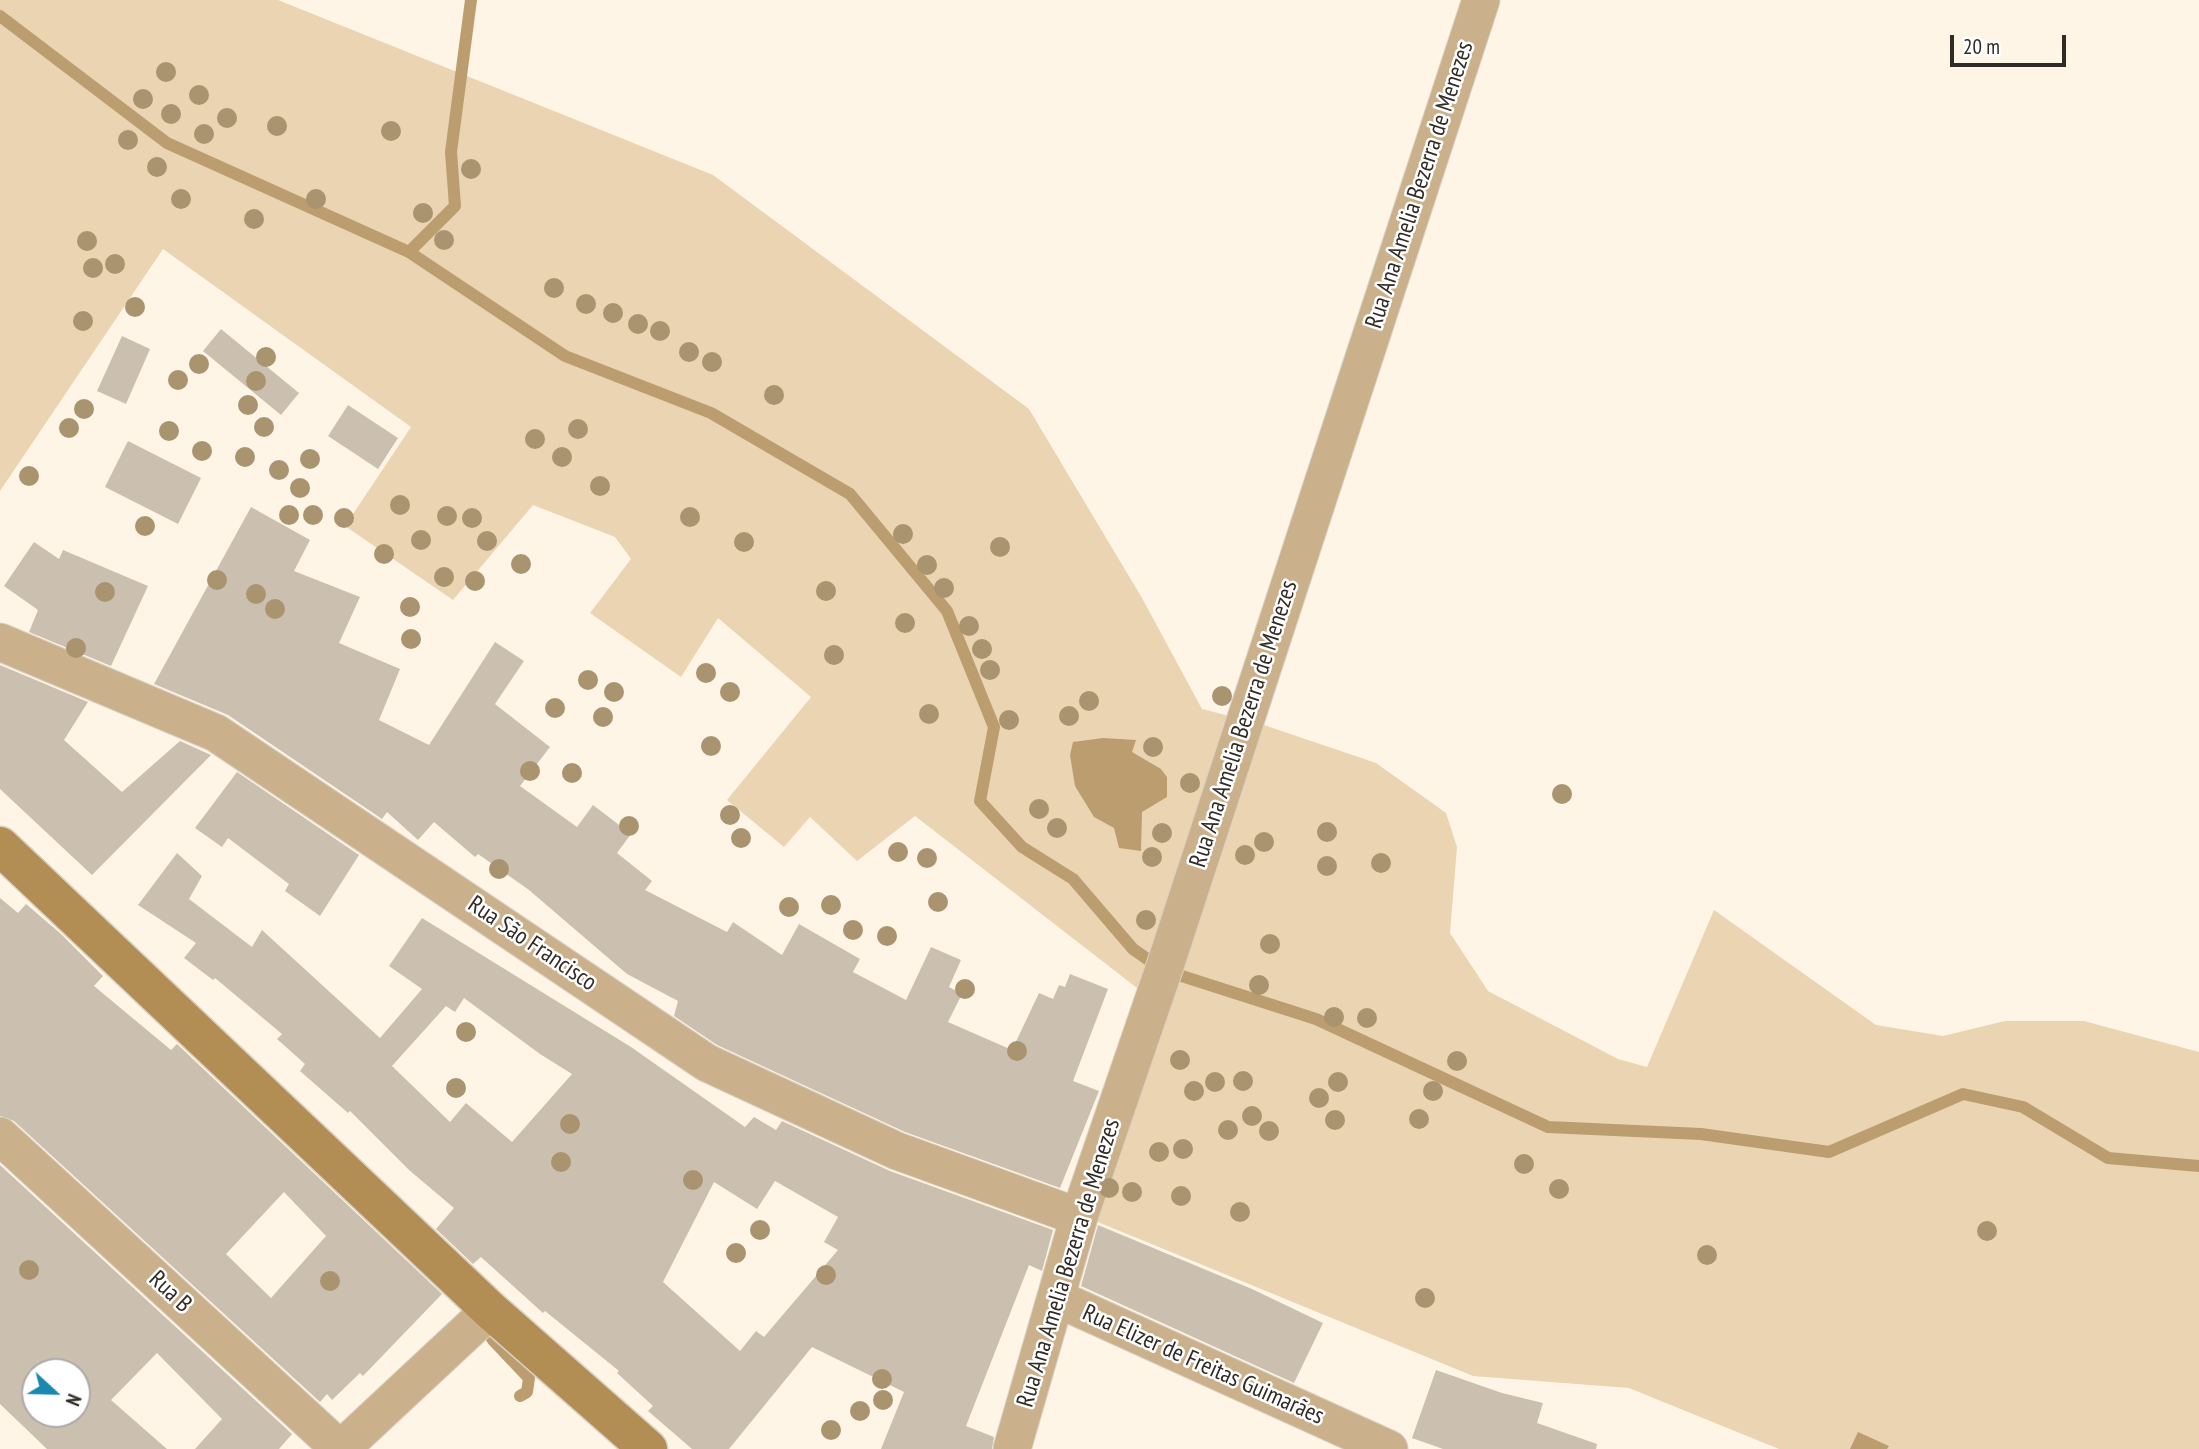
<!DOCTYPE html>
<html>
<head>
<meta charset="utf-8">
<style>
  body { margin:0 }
  #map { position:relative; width:2199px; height:1449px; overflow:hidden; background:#fef5e7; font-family:"PT Sans Narrow",sans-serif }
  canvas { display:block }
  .north { position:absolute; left:21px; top:1358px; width:70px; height:70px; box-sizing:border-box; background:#fff; border:2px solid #acaaa8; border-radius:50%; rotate:112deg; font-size:19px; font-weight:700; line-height:28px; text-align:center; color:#302b25 }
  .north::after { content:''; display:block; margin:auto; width:24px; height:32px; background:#1a89af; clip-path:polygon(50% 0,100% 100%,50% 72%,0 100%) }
  .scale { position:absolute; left:1950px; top:35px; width:116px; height:32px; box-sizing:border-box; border:4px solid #302b25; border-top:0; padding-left:9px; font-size:21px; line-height:24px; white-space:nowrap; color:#302b25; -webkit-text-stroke:5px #fff; paint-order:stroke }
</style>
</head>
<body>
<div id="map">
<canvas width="2199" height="1449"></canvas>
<div class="north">N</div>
<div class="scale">20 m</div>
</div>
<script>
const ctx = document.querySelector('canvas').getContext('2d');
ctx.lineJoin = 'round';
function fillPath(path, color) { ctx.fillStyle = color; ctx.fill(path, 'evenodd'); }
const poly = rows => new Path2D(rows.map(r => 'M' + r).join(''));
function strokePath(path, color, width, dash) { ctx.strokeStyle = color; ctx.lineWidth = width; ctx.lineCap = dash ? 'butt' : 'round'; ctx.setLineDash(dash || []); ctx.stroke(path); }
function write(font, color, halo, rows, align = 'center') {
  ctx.font = font + ' "PT Sans Narrow",sans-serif'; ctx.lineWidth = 5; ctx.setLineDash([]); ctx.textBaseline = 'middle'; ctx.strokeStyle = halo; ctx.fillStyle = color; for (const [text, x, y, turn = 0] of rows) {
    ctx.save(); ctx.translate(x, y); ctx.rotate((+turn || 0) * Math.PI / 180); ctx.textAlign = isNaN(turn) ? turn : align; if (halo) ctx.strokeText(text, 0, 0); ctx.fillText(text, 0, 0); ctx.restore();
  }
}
fillPath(poly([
  [0,0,278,0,713,175,1029,409,1142,598,1202,709,1261,724,1376,763,1446,813,1457,847,1450,933,1488,991,1618,1059,1647,1067,1714,910,1876,1025,1943,1036,2005,1021,2084,1021,2199,1052,2199,1449,1779,1449,1629,1388,1473,1376,1093,1220,1159,1005,915,816,857,861,810,817,784,847,727,800,811,697,718,618,681,677,590,613,631,559,615,537,533,505,453,600,345,526,411,427,163,249,0,491]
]), '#ebd4b2');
fillPath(poly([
  [1103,738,1136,740,1132,752,1161,769,1167,777,1167,797,1142,812,1141,851,1119,848,1114,828,1094,817,1075,786,1070,755,1073,742],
  [1858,1432,1889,1446,1887,1449,1850,1449]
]), '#bb9d70');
strokePath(poly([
  [0,16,167,143,409,252,565,356,711,413,850,494,947,611,994,727,980,801,1022,847,1073,879,1133,949,1163,970,1316,1019,1548,1127,1701,1134,1829,1152,1963,1094,2023,1107,2108,1158,2199,1166],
  [409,252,455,206,451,152,471,0],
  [481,1322,493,1340,529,1378,527,1392,520,1396]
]), '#bb9d70', 12);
fillPath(poly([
  [221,329,299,393,281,415,203,351],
  [122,336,150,349,126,404,97,391],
  [348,405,398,438,378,469,328,436],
  [128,441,201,478,178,524,105,487],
  [251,507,310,540,294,571,360,597,339,643,400,669,379,720,429,745,495,642,524,661,495,704,550,747,520,786,577,827,593,805,631,834,617,853,652,881,645,890,727,932,733,922,782,955,799,924,860,959,853,972,906,1000,931,947,961,960,949,987,962,994,948,1022,1012,1050,1039,993,1053,999,1059,985,1065,987,1070,974,1108,989,1073,1081,1099,1091,1060,1188,905,1132,717,1045,674,1016,678,1001,627,974,529,890,478,854,475,857,434,822,418,840,387,812,382,819,228,715,154,684],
  [34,542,59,559,63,550,148,586,111,666,29,632,38,610,4,586],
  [0,665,88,702,64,740,122,792,180,741,211,755,92,875,0,789],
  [237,772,359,855,320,916,285,891,289,884,228,838,222,847,195,828],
  [177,853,202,876,189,899,252,947,262,930,380,1038,422,989,389,966,422,918,631,1047,745,1127,754,1117,776,1130,782,1121,890,1171,1053,1230,1042,1271,1029,1265,966,1426,994,1437,992,1449,881,1449,904,1392,812,1347,729,1449,692,1449,648,1411,653,1406,617,1373,619,1371,545,1311,543,1313,481,1257,473,1264,436,1229,454,1208,409,1170,350,1111,348,1113,300,1071,305,1064,277,1039,282,1034,215,978,213,980,184,958,196,943,138,905],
  [464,998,540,1054,572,1074,512,1142,466,1103,450,1122,392,1066,446,1006,455,1012],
  [775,1181,838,1217,824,1242,838,1250,764,1337,756,1331,740,1351,663,1282,714,1182,757,1209],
  [0,898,18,913,26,904,60,933,103,976,94,986,171,1050,177,1044,442,1294,363,1376,360,1373,332,1400,327,1394,320,1402,14,1121,0,1116],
  [284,1192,326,1236,271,1298,226,1254],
  [0,1165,292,1434,279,1449,195,1449,222,1419,157,1353,111,1400,167,1449,47,1449,0,1404],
  [35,1372,77,1372,77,1414,35,1414],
  [1098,1225,1252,1289,1323,1323,1294,1383,1081,1286],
  [1436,1370,1502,1393,1543,1403,1537,1423,1597,1444,1596,1449,1443,1449,1412,1438]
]), '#cbc0af');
const street = poly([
  [0,642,216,733,707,1063,897,1151,1079,1217],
  [0,1136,340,1449],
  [1056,1298,1389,1449],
  [341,1449,490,1310],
  [1012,1449,1079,1217,1165,966,1481,0]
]);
const secondary = poly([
  [0,846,490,1310,648,1449]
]);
strokePath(street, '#d9d1c4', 39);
strokePath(secondary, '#d9d1c4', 41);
strokePath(street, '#cab18b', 37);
strokePath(secondary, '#b38e54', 38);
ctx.fillStyle = '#a9946f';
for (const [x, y] of [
  [166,72],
  [199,95],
  [143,99],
  [171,114],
  [227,118],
  [277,126],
  [391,131],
  [204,134],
  [128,140],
  [157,167],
  [471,169],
  [181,199],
  [316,199],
  [423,213],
  [254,219],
  [444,240],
  [87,241],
  [115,264],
  [93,268],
  [554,288],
  [586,304],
  [135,307],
  [613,313],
  [83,321],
  [638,324],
  [660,331],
  [689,352],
  [266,357],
  [712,362],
  [199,364],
  [178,380],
  [256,381],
  [774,395],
  [248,405],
  [84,409],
  [264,427],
  [69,428],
  [578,429],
  [169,431],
  [535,439],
  [202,451],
  [245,457],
  [562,457],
  [310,459],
  [279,470],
  [29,476],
  [600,486],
  [300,488],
  [400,505],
  [289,515],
  [313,515],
  [447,516],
  [690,517],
  [344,518],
  [472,518],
  [145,526],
  [903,534],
  [421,540],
  [487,541],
  [744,542],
  [1000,547],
  [384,554],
  [521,564],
  [927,565],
  [444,577],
  [217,580],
  [475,581],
  [944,588],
  [826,591],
  [105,592],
  [256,594],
  [410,607],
  [275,609],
  [905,623],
  [969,626],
  [411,639],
  [76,648],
  [982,649],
  [834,655],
  [990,670],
  [706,673],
  [588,680],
  [614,692],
  [730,692],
  [1222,696],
  [1089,701],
  [555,708],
  [929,714],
  [1069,716],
  [603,717],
  [1009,720],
  [711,746],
  [1153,747],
  [530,771],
  [572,773],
  [1190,783],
  [1562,794],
  [1039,809],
  [730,815],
  [629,826],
  [1057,828],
  [1327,832],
  [1162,833],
  [741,838],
  [1264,842],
  [898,852],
  [1245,855],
  [1152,857],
  [927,858],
  [1381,863],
  [1327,866],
  [499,869],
  [938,902],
  [831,905],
  [789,907],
  [1146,920],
  [853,930],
  [887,936],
  [1270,944],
  [1259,985],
  [965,989],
  [1334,1017],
  [1367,1018],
  [466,1032],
  [1017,1051],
  [1180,1060],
  [1457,1061],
  [1243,1081],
  [1215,1082],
  [1338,1082],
  [456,1088],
  [1194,1091],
  [1433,1091],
  [1319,1098],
  [1252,1116],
  [1419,1119],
  [1335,1120],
  [570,1124],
  [1228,1130],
  [1269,1131],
  [1183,1149],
  [1159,1152],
  [561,1162],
  [1524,1164],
  [693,1180],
  [1109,1188],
  [1559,1189],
  [1132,1192],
  [1181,1196],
  [1240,1212],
  [760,1230],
  [1987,1231],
  [736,1253],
  [1707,1255],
  [29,1270],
  [826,1275],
  [330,1281],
  [1425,1298],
  [882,1379],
  [883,1400],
  [860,1411],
  [831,1430]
]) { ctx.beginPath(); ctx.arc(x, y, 10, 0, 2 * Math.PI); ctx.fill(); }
write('24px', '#302b25', '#fff', [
  ["Rua Ana Amelia Bezerra de Menezes",1420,185,-72],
  ["Rua Ana Amelia Bezerra de Menezes",1244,724,-72],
  ["Rua São Francisco",532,944,34],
  ["Rua Ana Amelia Bezerra de Menezes",1069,1263,-73],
  ["Rua B",170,1292,43],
  ["Rua Elizer de Freitas Guimarães",1203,1365,24]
]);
</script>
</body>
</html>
